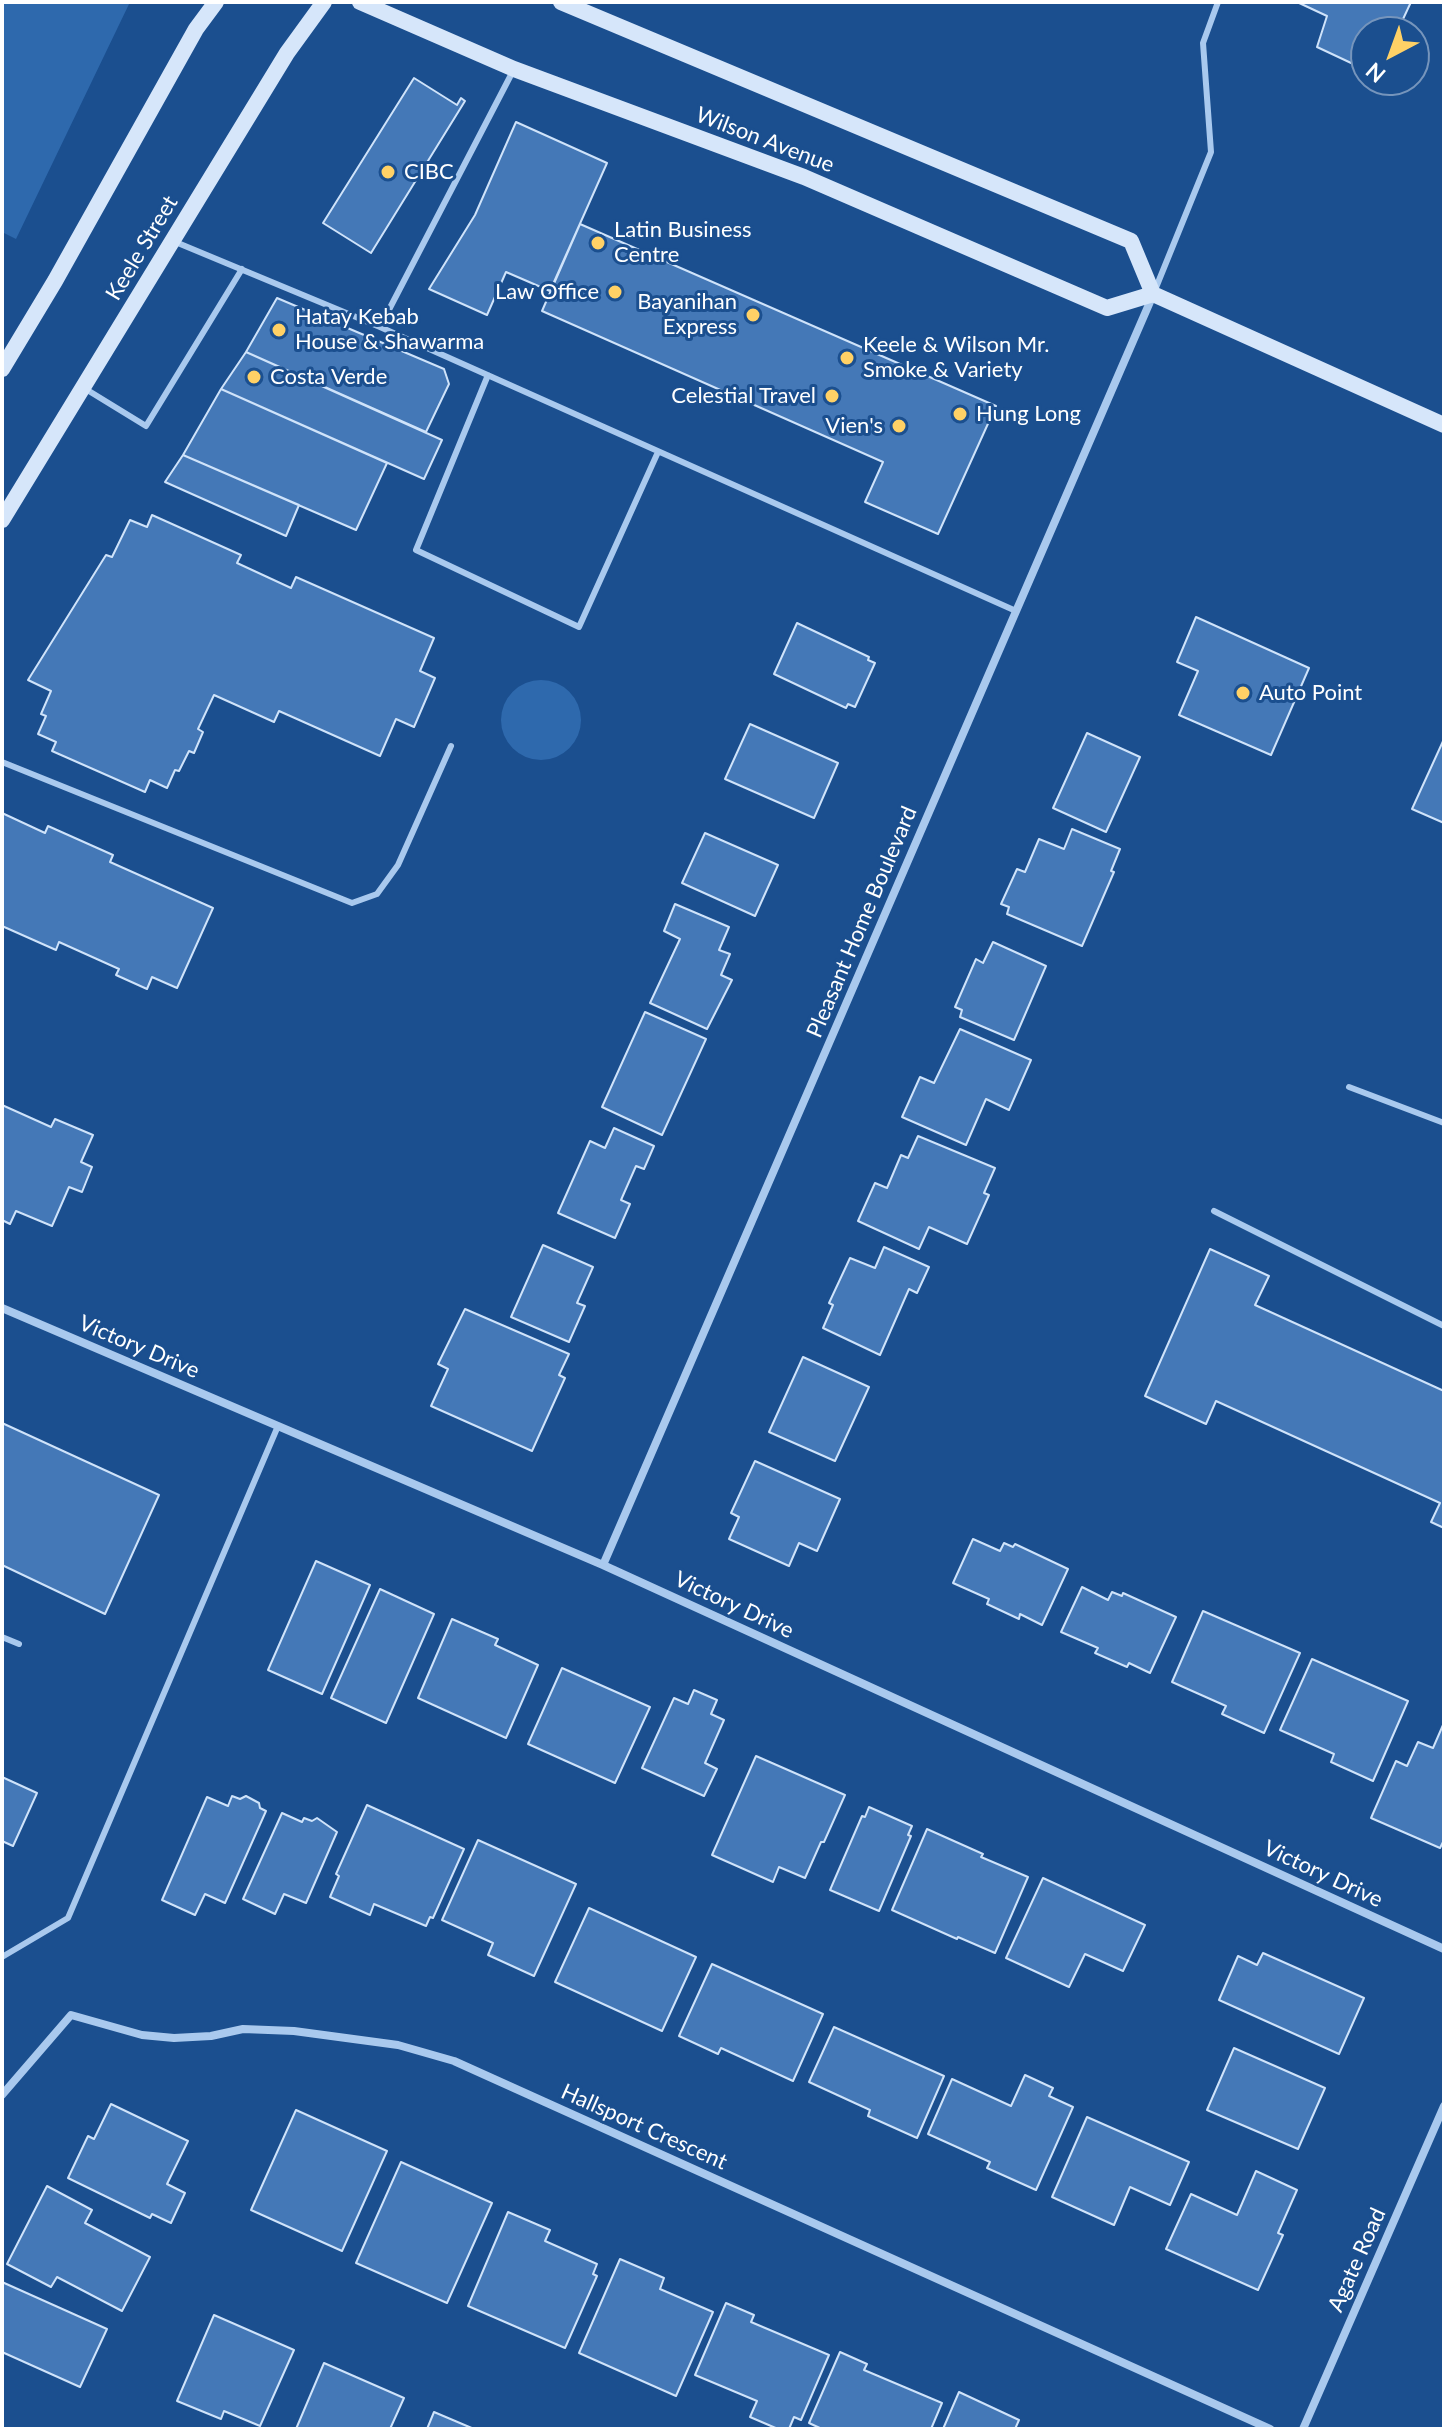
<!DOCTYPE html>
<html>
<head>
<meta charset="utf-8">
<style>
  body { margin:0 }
  #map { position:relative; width:1446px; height:2431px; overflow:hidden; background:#1b4f8f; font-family:Lato,sans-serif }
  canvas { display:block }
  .frame { position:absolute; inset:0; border:4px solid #fff; pointer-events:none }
  .north { position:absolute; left:1350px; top:16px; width:80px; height:80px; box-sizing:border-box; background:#1b4f8f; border:2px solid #7695bc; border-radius:50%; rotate:221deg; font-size:22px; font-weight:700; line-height:32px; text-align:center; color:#fff }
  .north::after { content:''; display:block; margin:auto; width:28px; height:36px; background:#ffd166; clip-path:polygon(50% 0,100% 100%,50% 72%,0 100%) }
</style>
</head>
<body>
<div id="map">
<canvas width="1446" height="2431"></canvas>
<div class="frame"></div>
<div class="north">N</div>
</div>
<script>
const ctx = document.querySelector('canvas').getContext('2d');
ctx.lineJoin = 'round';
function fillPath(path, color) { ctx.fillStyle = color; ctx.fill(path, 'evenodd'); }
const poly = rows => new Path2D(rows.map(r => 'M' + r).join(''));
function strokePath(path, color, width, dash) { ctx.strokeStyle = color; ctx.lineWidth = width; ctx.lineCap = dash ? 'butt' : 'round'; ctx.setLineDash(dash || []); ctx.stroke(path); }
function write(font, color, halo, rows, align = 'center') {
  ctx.font = font + ' Lato,sans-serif'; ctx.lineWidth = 6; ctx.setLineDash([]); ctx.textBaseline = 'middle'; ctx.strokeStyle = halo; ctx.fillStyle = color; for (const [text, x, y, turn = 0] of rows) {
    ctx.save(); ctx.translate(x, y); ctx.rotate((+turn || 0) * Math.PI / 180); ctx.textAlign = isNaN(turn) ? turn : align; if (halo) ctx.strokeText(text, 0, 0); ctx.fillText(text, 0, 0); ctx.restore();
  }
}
fillPath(poly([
  [2,2,130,2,16,239,2,232],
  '501 720a40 40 0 1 1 80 0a40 40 0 1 1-80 0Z'
]), '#2e69ad');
const building = poly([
  [1297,2,1411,2,1397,32,1366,32,1366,70,1317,47,1327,16,1297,2],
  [414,78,457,105,461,98,465,101,371,253,323,223,414,78],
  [516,122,607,163,550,291,506,272,487,315,429,289,475,215,516,122],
  [580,224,996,406,938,534,865,502,883,462,542,311,580,224],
  [277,298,444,369,449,384,426,432,246,352,277,298],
  [246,352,442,440,424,479,221,389,246,352],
  [221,389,387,463,356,530,183,455,221,389],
  [183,455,299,505,286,536,165,482,183,455],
  [152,515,241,555,237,563,291,588,296,577,434,638,420,671,435,678,414,727,396,719,380,756,279,711,274,722,214,695,198,729,203,732,194,753,189,751,179,771,175,770,167,788,150,780,145,792,52,751,56,742,38,734,46,716,41,714,51,691,28,680,106,555,112,557,130,520,147,527,152,515],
  [1196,617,1309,668,1271,755,1179,715,1198,671,1177,662,1196,617],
  [797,623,869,657,868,660,875,663,855,707,848,704,846,708,774,674,797,623],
  [750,724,838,763,814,818,725,779,750,724],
  [1087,733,1140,757,1106,832,1053,808,1087,733],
  [1444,739,1444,823,1412,809,1444,739],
  [2,813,45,833,48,826,113,855,110,862,213,908,177,988,152,977,147,989,116,975,119,969,59,942,56,950,2,926,2,813],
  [1072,829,1120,849,1111,871,1114,872,1082,946,1007,914,1009,907,1001,904,1017,869,1025,872,1039,839,1064,849,1072,829],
  [705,833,778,865,755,916,682,883,705,833],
  [675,904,729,927,719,950,730,954,721,975,732,980,707,1029,650,1003,680,939,664,931,675,904],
  [993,942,1046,966,1014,1040,960,1017,962,1010,955,1007,976,959,983,963,993,942],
  [645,1012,706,1039,662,1135,602,1107,645,1012],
  [960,1029,1031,1060,1009,1110,986,1099,966,1145,902,1117,920,1077,934,1083,960,1029],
  [2,1105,51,1127,55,1119,93,1135,81,1162,92,1167,82,1192,69,1187,52,1226,16,1211,10,1224,2,1220,2,1105],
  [614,1128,654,1146,644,1169,636,1166,621,1200,630,1204,615,1238,558,1213,590,1141,605,1148,614,1128],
  [918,1136,995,1168,984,1193,989,1195,967,1244,929,1227,919,1249,858,1221,875,1183,887,1188,901,1155,908,1158,918,1136],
  [543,1245,593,1267,577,1303,585,1306,569,1342,511,1317,543,1245],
  [884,1247,929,1267,917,1293,909,1289,880,1355,823,1328,833,1305,829,1303,850,1258,875,1268,884,1247],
  [1210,1249,1269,1276,1255,1305,1444,1391,1444,1528,1431,1522,1440,1503,1216,1401,1206,1424,1145,1396,1210,1249],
  [465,1309,569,1354,559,1375,565,1378,532,1451,431,1406,448,1369,438,1364,465,1309],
  [803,1357,869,1387,835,1461,769,1432,803,1357],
  [2,1423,159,1495,105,1614,2,1565,2,1423],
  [755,1461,840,1499,817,1551,799,1543,789,1566,729,1539,739,1517,731,1513,755,1461],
  [973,1539,1000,1551,1004,1543,1013,1547,1015,1544,1068,1569,1042,1625,1020,1614,1019,1619,987,1604,989,1599,953,1583,973,1539],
  [316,1561,370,1585,322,1694,268,1670,316,1561],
  [1082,1587,1108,1600,1112,1592,1122,1596,1123,1593,1176,1617,1150,1673,1129,1663,1127,1667,1095,1653,1098,1648,1061,1632,1082,1587],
  [380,1589,434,1614,386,1723,331,1698,380,1589],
  [1203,1611,1300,1653,1264,1733,1222,1714,1226,1706,1172,1682,1203,1611],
  [452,1619,498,1639,495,1645,538,1665,506,1738,418,1698,452,1619],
  [1312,1659,1408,1701,1373,1781,1331,1762,1334,1754,1280,1730,1312,1659],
  [562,1668,650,1707,615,1783,528,1744,562,1668],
  [694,1690,717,1700,711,1714,724,1720,705,1763,717,1769,704,1796,642,1768,674,1698,688,1704,694,1690],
  [1443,1725,1444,1840,1440,1848,1371,1818,1396,1761,1407,1766,1418,1742,1433,1748,1443,1725],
  [756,1756,845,1795,824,1842,821,1842,805,1878,779,1867,773,1882,712,1855,756,1756],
  [2,1777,37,1793,13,1846,2,1841,2,1777],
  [232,1796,240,1799,246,1796,259,1803,260,1808,266,1811,225,1903,205,1894,195,1915,162,1900,207,1797,228,1806,232,1796],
  [367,1805,464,1849,433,1918,430,1917,426,1926,374,1904,370,1915,330,1897,339,1876,336,1874,367,1805],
  [869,1807,912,1826,908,1835,911,1836,879,1911,830,1890,862,1816,865,1817,869,1807],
  [282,1813,302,1822,304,1818,312,1821,317,1818,337,1832,306,1903,284,1894,275,1914,243,1899,282,1813],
  [927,1829,983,1854,981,1857,1028,1877,995,1953,958,1937,957,1939,892,1910,927,1829],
  [478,1840,576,1884,534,1976,488,1955,493,1943,442,1920,478,1840],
  [1043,1878,1145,1925,1123,1971,1085,1954,1069,1987,1006,1958,1043,1878],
  [589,1908,696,1957,662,2031,555,1982,589,1908],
  [1263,1953,1364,1998,1339,2054,1219,2000,1238,1956,1257,1965,1263,1953],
  [712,1964,823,2014,793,2081,721,2048,718,2054,679,2036,712,1964],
  [834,2027,944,2076,917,2138,868,2116,870,2110,809,2082,834,2027],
  [1234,2048,1325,2088,1298,2149,1207,2110,1234,2048],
  [1025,2075,1053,2088,1049,2096,1073,2107,1036,2190,987,2168,990,2162,928,2134,952,2079,1011,2106,1025,2075],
  [111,2104,188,2141,167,2184,185,2193,171,2223,152,2214,150,2218,68,2178,88,2136,94,2139,111,2104],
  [296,2110,387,2151,342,2251,251,2210,296,2110],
  [1087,2117,1189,2162,1170,2205,1130,2187,1114,2225,1052,2197,1087,2117],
  [401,2162,492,2203,447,2303,356,2263,401,2162],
  [1256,2171,1297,2190,1278,2233,1283,2235,1258,2290,1166,2249,1191,2194,1237,2215,1256,2171],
  [47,2186,92,2210,85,2223,150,2257,122,2311,57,2277,51,2287,7,2264,47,2186],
  [508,2212,550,2230,545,2241,597,2264,593,2274,597,2276,565,2348,468,2306,508,2212],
  [620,2259,664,2278,660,2289,713,2312,676,2396,579,2353,620,2259],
  [2,2282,107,2329,80,2387,2,2352,2,2282],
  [726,2303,754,2315,751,2322,829,2355,801,2420,794,2417,789,2429,778,2429,750,2417,757,2401,695,2375,726,2303],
  [214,2315,294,2350,260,2426,224,2411,221,2419,177,2401,214,2315],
  [840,2352,867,2364,864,2370,942,2403,931,2429,822,2429,809,2423,840,2352],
  [324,2363,404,2398,390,2429,296,2429,324,2363],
  [959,2392,1019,2420,1015,2429,943,2429,959,2392],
  [434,2412,474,2429,427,2429,434,2412]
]);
fillPath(building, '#4478b7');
strokePath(building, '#cfe3fa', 2);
strokePath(poly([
  [173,241,380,327,1016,611],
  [1155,290,1211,152,1203,43,1218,2],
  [380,327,513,71],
  [488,375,416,550,579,627,658,452],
  [84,388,146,426,242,269],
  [2,762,352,903,377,894,398,865,451,746],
  [1349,1087,1444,1123],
  [1214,1211,1444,1326],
  [2,1637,19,1644],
  [2,1957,68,1918,278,1426]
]), '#a9c9ee', 6);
strokePath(poly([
  [2,1308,603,1565,1444,1949],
  [603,1565,1153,295],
  [2,2095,71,2015,142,2035,174,2038,211,2036,243,2029,294,2031,398,2045,454,2061,1270,2429],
  [1303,2429,1444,2106]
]), '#a9c9ee', 8);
strokePath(poly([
  [360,2,514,69,804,177,1107,308,1153,294,1444,425],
  [561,2,1131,241,1153,294],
  [2,369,55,281,196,29,216,2],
  [2,520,287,53,324,2]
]), '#d6e6fa', 16);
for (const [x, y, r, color] of [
  [388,172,8,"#ffd166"],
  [598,243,8,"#ffd166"],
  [615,292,8,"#ffd166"],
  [753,315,8,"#ffd166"],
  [279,330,8,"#ffd166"],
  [847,358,8,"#ffd166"],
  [254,377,8,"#ffd166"],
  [832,396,8,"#ffd166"],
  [960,414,8,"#ffd166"],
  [899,426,8,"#ffd166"],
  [1243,693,8,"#ffd166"]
]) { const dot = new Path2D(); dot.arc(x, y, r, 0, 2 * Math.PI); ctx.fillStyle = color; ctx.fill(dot); strokePath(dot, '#1b4f8f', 3); }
write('22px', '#fff', '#1b4f8f', [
  ["Wilson Avenue",765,140,21],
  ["Keele Street",142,248,-59],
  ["Pleasant Home Boulevard",862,922,-67],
  ["Victory Drive",139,1347,23],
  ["Victory Drive",734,1605,25],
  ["Victory Drive",1323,1874,25],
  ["Hallsport Crescent",644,2127,24],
  ["Agate Road",1357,2260,-66]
]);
write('22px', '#fff', '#1b4f8f', [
  ["CIBC",404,172],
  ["Latin Business",614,230],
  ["Centre",614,255],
  ["Law Office",599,292,"right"],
  ["Bayanihan",737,302,"right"],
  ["Express",737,327,"right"],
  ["Hatay Kebab",295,317],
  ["House & Shawarma",295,342],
  ["Keele & Wilson Mr.",863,345],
  ["Smoke & Variety",863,370],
  ["Costa Verde",270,377],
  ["Celestial Travel",816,396,"right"],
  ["Hung Long",976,414],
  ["Vien's",883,426,"right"],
  ["Auto Point",1259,693]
], 'left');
</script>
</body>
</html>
